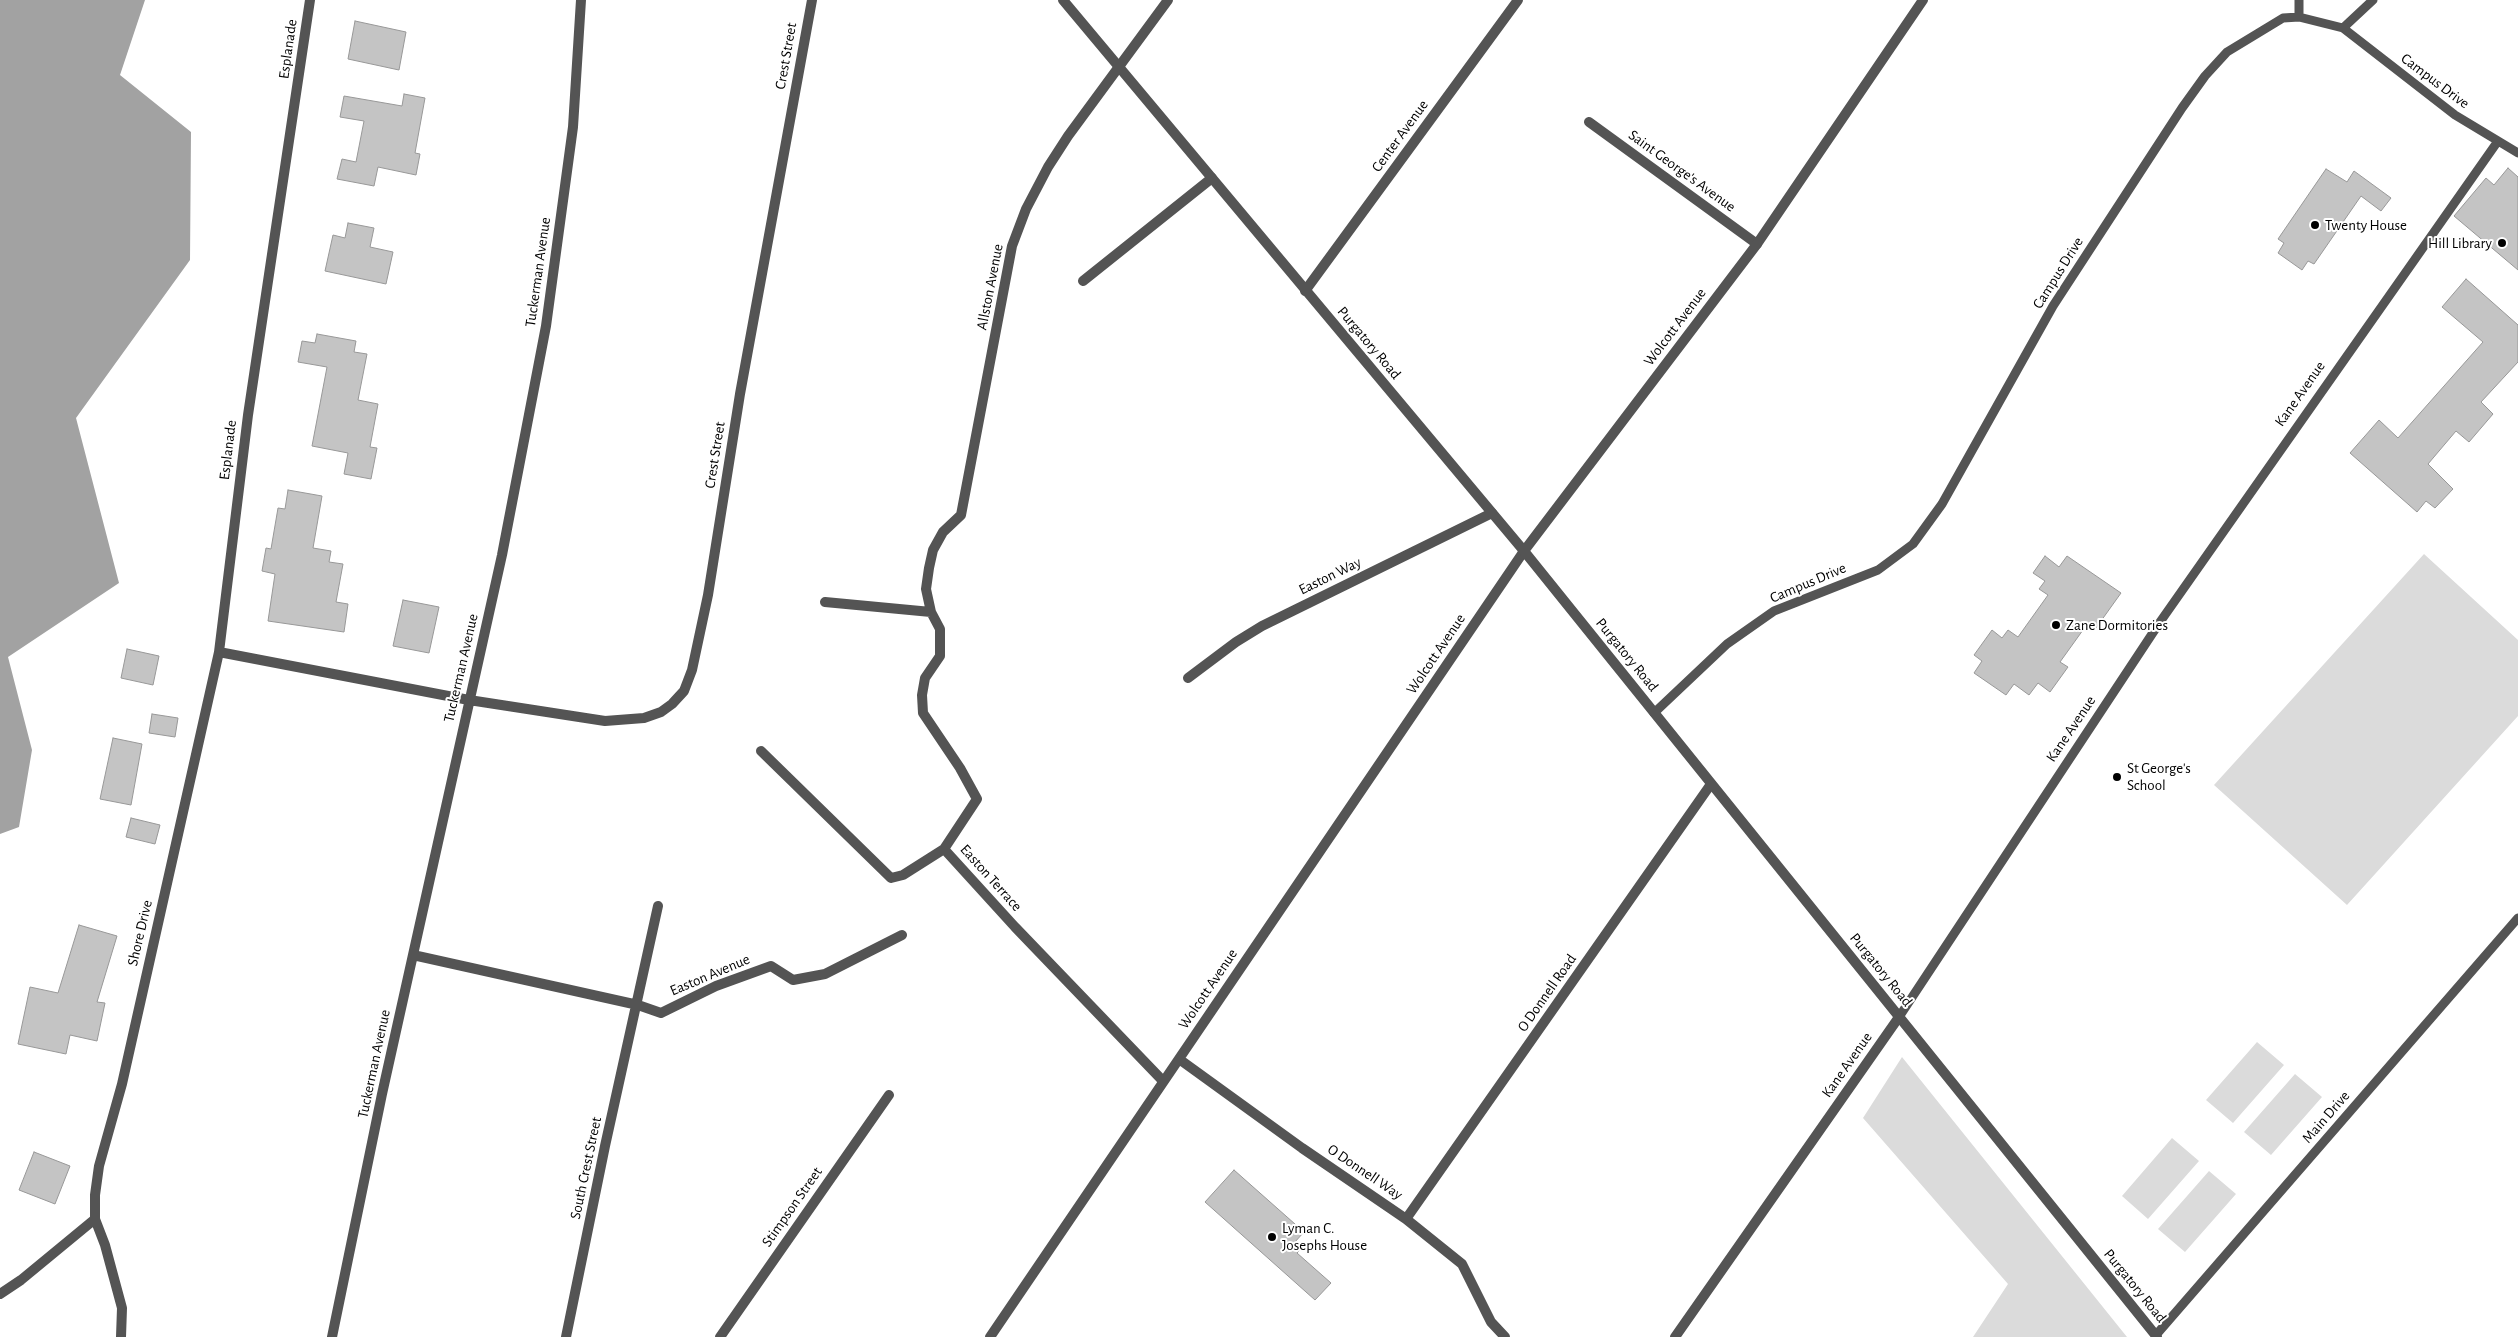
<!DOCTYPE html>
<html>
<head>
<meta charset="utf-8">
<style>
  body { margin:0 }
  canvas { display:block; background:#fff }
</style>
</head>
<body>
<canvas width="2518" height="1337"></canvas>
<script>
const ctx = document.querySelector('canvas').getContext('2d');
ctx.lineJoin = 'round';
function fillPath(path, color) { ctx.fillStyle = color; ctx.fill(path, 'evenodd'); }
const poly = rows => new Path2D(rows.map(r => 'M' + r).join(''));
function strokePath(path, color, width, dash) { ctx.strokeStyle = color; ctx.lineWidth = width; ctx.lineCap = dash ? 'butt' : 'round'; ctx.setLineDash(dash || []); ctx.stroke(path); }
function write(font, color, halo, rows, align = 'center') {
  ctx.font = font + ' "Alegreya Sans",sans-serif'; ctx.lineWidth = 4; ctx.setLineDash([]); ctx.textBaseline = 'middle'; ctx.strokeStyle = halo; ctx.fillStyle = color; for (const [text, x, y, turn = 0] of rows) {
    ctx.save(); ctx.translate(x, y); ctx.rotate((+turn || 0) * Math.PI / 180); ctx.textAlign = isNaN(turn) ? turn : align; if (halo) ctx.strokeText(text, 0, 0); ctx.fillText(text, 0, 0); ctx.restore();
  }
}
fillPath(poly([
  [2424,554,2518,640,2518,716,2347,905,2214,785],
  [2257,1042,2284,1065,2233,1123,2206,1100],
  [1902,1057,2127,1337,1973,1337,2008,1284,1863,1118],
  [2295,1074,2322,1097,2271,1155,2244,1132],
  [2172,1138,2199,1161,2148,1219,2122,1196],
  [2209,1171,2236,1194,2185,1252,2158,1229]
]), '#dbdbdb');
fillPath(poly([
  [0,0,145,0,120,75,191,132,190,260,76,418,119,583,8,657,32,750,19,827,0,834]
]), '#a2a2a2');
const building = poly([
  [355,21,406,32,399,70,348,59,355,21],
  [404,94,425,98,415,153,420,154,416,175,378,167,374,186,337,179,342,159,356,162,364,121,340,117,344,96,402,106,404,94],
  [2508,168,2518,177,2518,270,2454,216,2486,178,2494,185,2508,168],
  [2326,169,2347,182,2354,171,2391,198,2381,211,2361,196,2314,264,2308,261,2302,270,2278,253,2284,243,2278,239,2326,169],
  [348,223,374,228,370,247,393,252,386,284,325,271,333,235,345,238,348,223],
  [2466,279,2518,325,2518,362,2481,402,2493,414,2469,442,2456,431,2428,464,2453,489,2435,508,2426,501,2417,512,2350,453,2379,420,2398,438,2483,342,2442,307,2466,279],
  [317,334,356,341,354,352,367,354,358,400,378,404,370,447,377,448,371,479,344,474,348,453,312,446,327,367,298,362,302,341,315,343,317,334],
  [288,490,322,496,313,548,331,551,329,562,343,564,336,602,348,604,344,632,268,621,275,574,262,571,266,548,271,549,278,508,285,509,288,490],
  [2045,556,2059,567,2067,556,2121,593,2096,628,2088,623,2060,662,2068,667,2050,692,2038,683,2029,695,2014,684,2006,695,1974,673,1982,661,1974,655,1992,630,2002,638,2008,630,2018,637,2048,595,2039,589,2045,581,2033,573,2045,556],
  [403,600,439,607,429,653,393,646,403,600],
  [127,649,159,656,153,685,121,678,127,649],
  [152,714,178,718,175,737,149,733,152,714],
  [113,738,142,744,131,805,100,799,113,738],
  [131,818,160,825,155,844,126,837,131,818],
  [79,925,117,936,97,1002,105,1003,97,1041,70,1035,66,1054,18,1044,30,987,58,993,79,925],
  [34,1152,70,1166,55,1204,19,1190,34,1152],
  [1234,1170,1304,1232,1294,1243,1301,1249,1297,1253,1331,1283,1315,1300,1205,1202,1234,1170]
]);
fillPath(building, '#c4c4c4');
strokePath(building, '#989898', 1);
strokePath(poly([
  [2299,0,2299,17],
  [2343,28,2373,0],
  [1654,713,1727,644,1774,611,1878,570,1913,544,1942,504,2053,306,2182,108,2205,76,2227,52,2283,18,2299,17,2343,28,2455,115,2518,153],
  [1899,1017,2160,622,2498,141],
  [2156,1335,2518,918]
]), '#545454', 9);
strokePath(poly([
  [1589,122,1757,244],
  [1083,281,1212,178],
  [1305,291,1518,0],
  [825,602,931,612],
  [219,652,469,700,605,721,644,718,661,712,672,704,684,691,692,670,708,595,740,394,812,0],
  [1188,678,1236,642,1262,626,1492,513],
  [761,751,891,878,903,875,944,849,977,799,960,768,923,713,922,695,925,678,940,656,940,629,931,612,926,589,929,568,933,550,943,532,961,515,1012,246,1026,209,1048,167,1068,136,1168,0],
  [944,849,1015,927,1163,1081],
  [413,955,638,1005,661,1013,716,986,771,966,793,980,825,974,902,935],
  [1179,1059,1302,1148,1406,1219,1462,1264,1491,1322,1505,1337],
  [1406,1219,1711,784],
  [0,1294,21,1280,95,1219],
  [121,1337,122,1308,105,1245,95,1219,95,1195,99,1166,122,1084,219,652,248,415,310,0],
  [332,1337,382,1094,502,555,546,326,573,127,581,0],
  [566,1337,605,1146,658,906],
  [720,1337,889,1095],
  [990,1337,1524,551],
  [1675,1337,1899,1017]
]), '#545454', 10);
strokePath(poly([
  [1063,0,1524,551,2157,1337],
  [1524,551,1757,244,1923,0]
]), '#545454', 10);
for (const [x, y, r, color] of [
  [2315,225,5,"#000"],
  [2502,243,5,"#000"],
  [2056,625,5,"#000"],
  [2117,777,5,"#000"],
  [1272,1237,5,"#000"]
]) { const dot = new Path2D(); dot.arc(x, y, r, 0, 2 * Math.PI); ctx.fillStyle = color; ctx.fill(dot); strokePath(dot, '#fff', 2); }
write('15px', '#000', '#fff', [
  ["Esplanade",288,49,-82],
  ["Crest Street",786,56,-80],
  ["Campus Drive",2435,81,37],
  ["Center Avenue",1400,136,-54],
  ["Saint George's Avenue",1682,171,36],
  ["Tuckerman Avenue",538,272,-82],
  ["Campus Drive",2058,273,-58],
  ["Allston Avenue",990,287,-79],
  ["Wolcott Avenue",1675,327,-53],
  ["Purgatory Road",1369,343,50],
  ["Kane Avenue",2300,394,-55],
  ["Esplanade",228,450,-83],
  ["Crest Street",715,455,-81],
  ["Easton Way",1330,576,-26],
  ["Campus Drive",1808,583,-23],
  ["Wolcott Avenue",1436,654,-56],
  ["Purgatory Road",1627,655,51],
  ["Tuckerman Avenue",461,668,-77],
  ["Kane Avenue",2071,729,-56],
  ["Easton Terrace",991,878,48],
  ["Shore Drive",140,933,-77],
  ["Purgatory Road",1881,970,51],
  ["Easton Avenue",710,975,-23],
  ["Wolcott Avenue",1208,989,-56],
  ["O Donnell Road",1547,993,-55],
  ["Tuckerman Avenue",374,1064,-78],
  ["Kane Avenue",1847,1065,-55],
  ["Main Drive",2326,1117,-49],
  ["South Crest Street",586,1168,-78],
  ["O Donnell Way",1365,1172,34],
  ["Stimpson Street",792,1207,-55],
  ["Purgatory Road",2135,1286,51]
]);
write('15px', '#000', '#fff', [
  ["Twenty House",2325,225],
  ["Hill Library",2492,243,"right"],
  ["Zane Dormitories",2066,625],
  ["St George's",2127,768],
  ["School",2127,785],
  ["Lyman C.",1282,1228],
  ["Josephs House",1282,1245]
], 'left');
</script>
</body>
</html>
